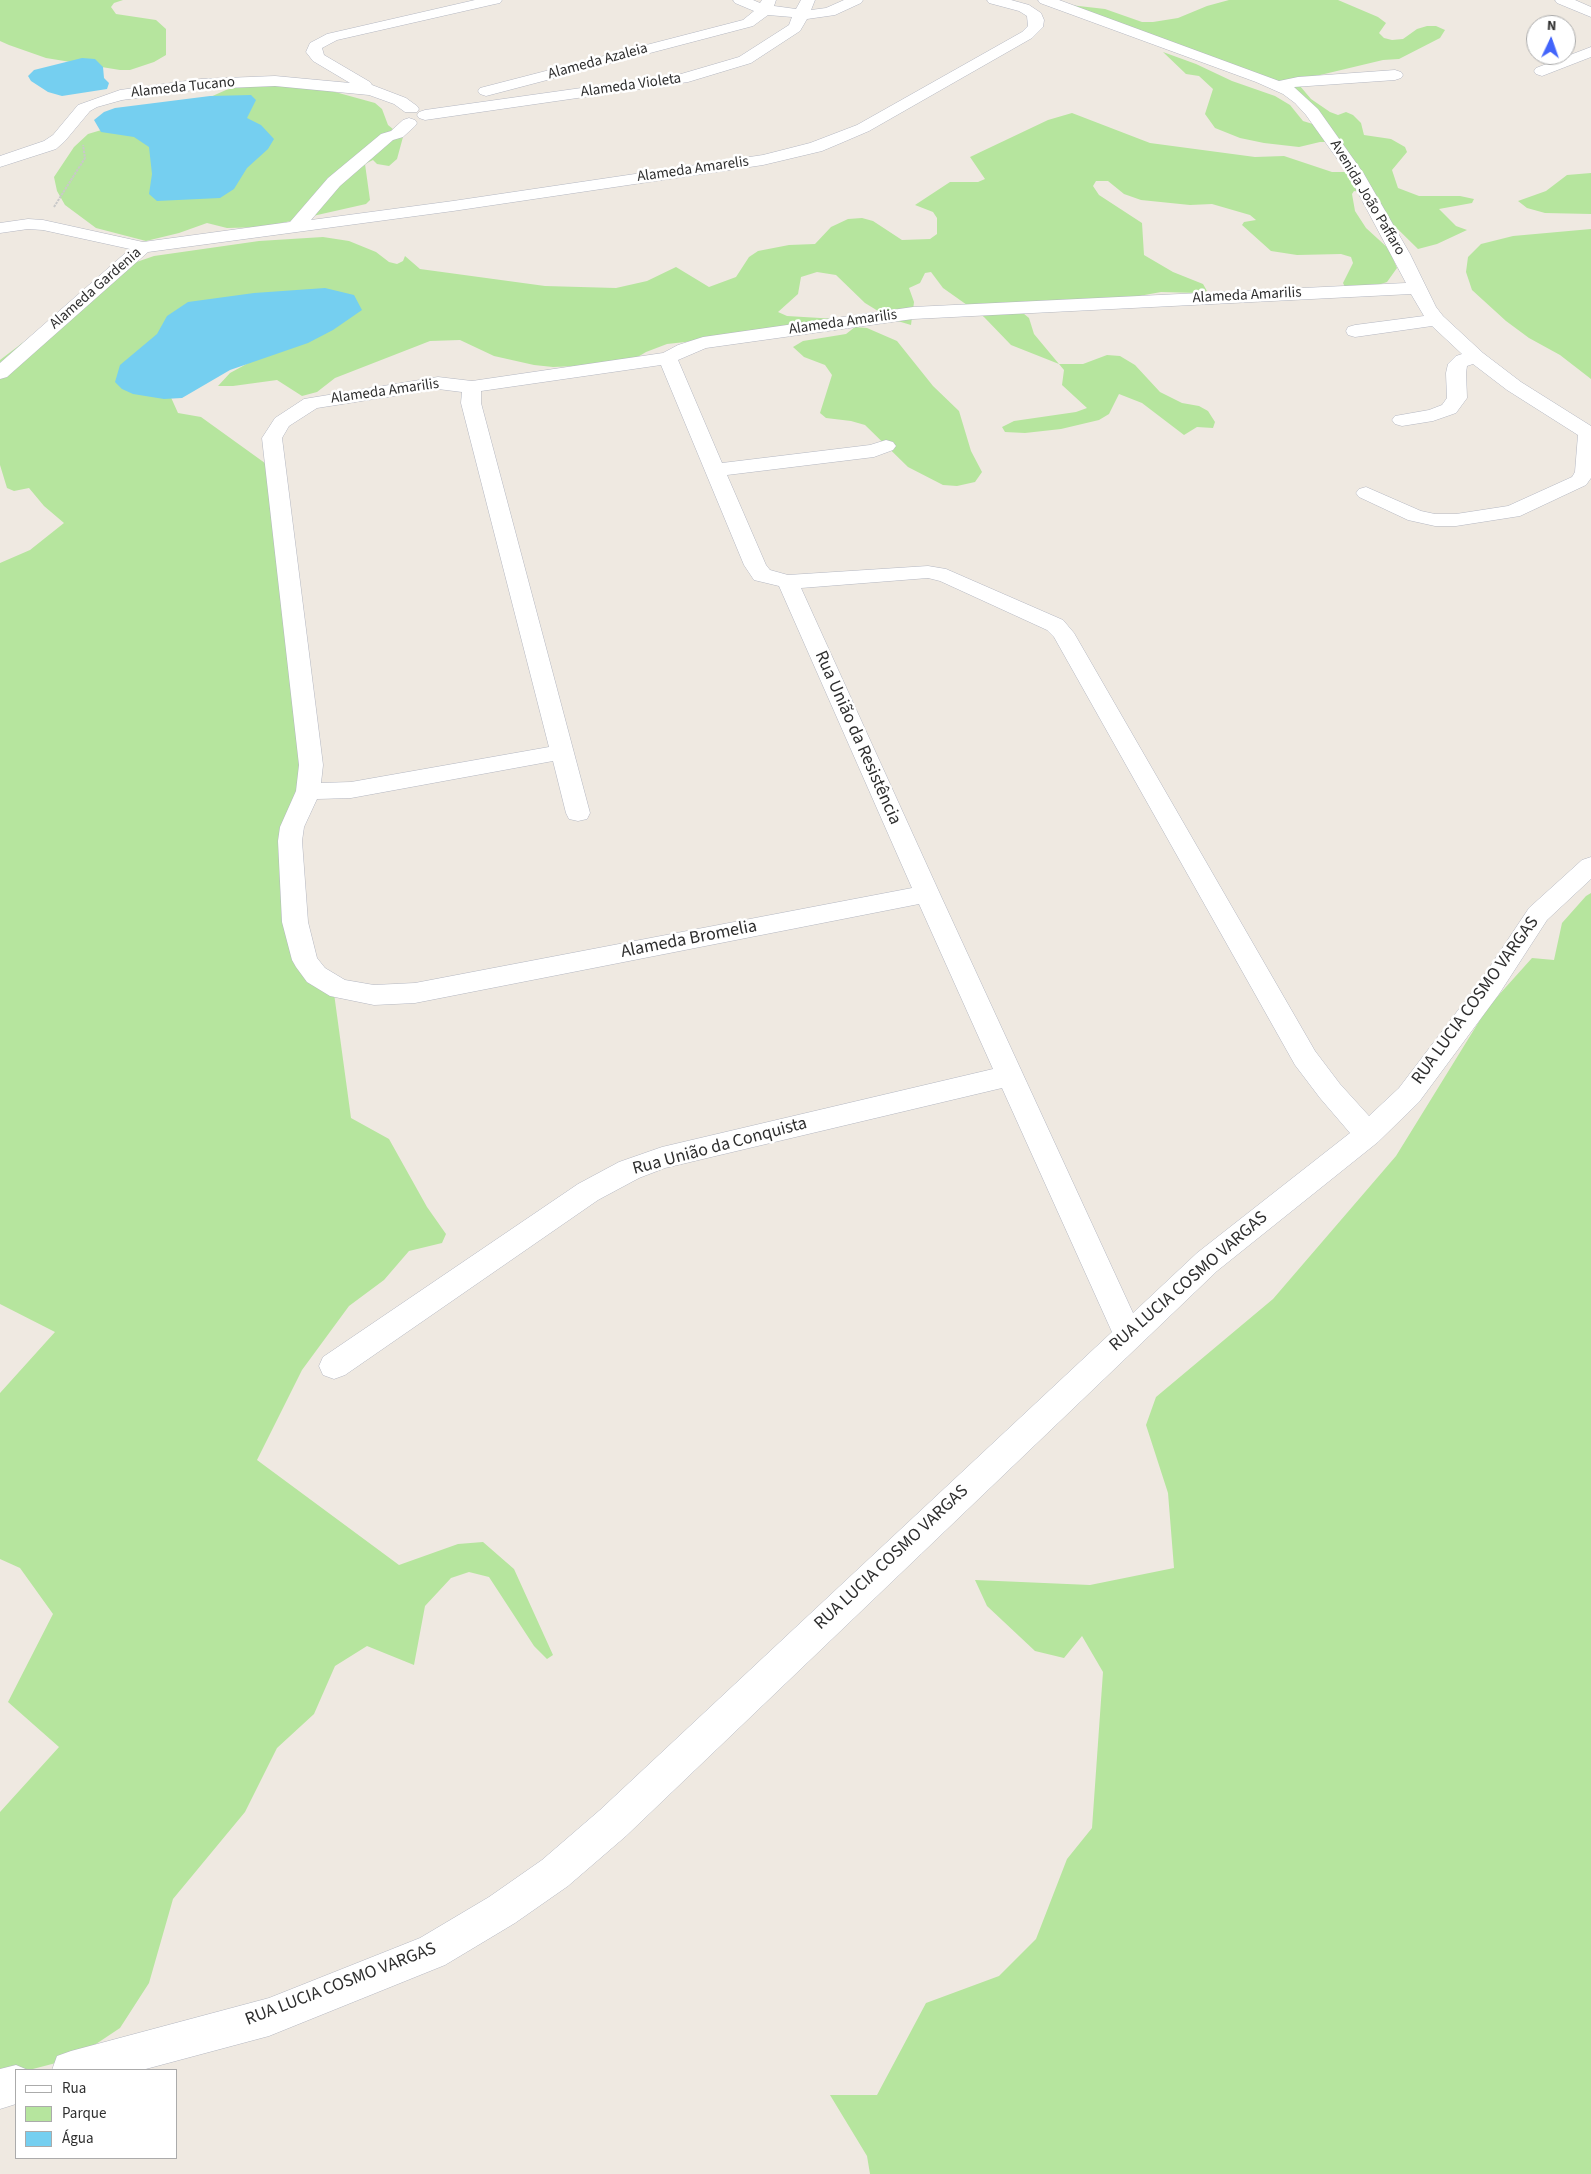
<!DOCTYPE html>
<html>
<head>
<meta charset="utf-8">
<style>
  body { margin:0 }
  #map { position:relative; width:1591px; height:2174px; overflow:hidden; background:#efe9e1; font-family:"Source Sans 3",sans-serif }
  canvas { display:block }
  .legend { position:absolute; left:15px; top:2069px; width:162px; height:90px; box-sizing:border-box; background:#fff; border:1px solid #ababab; margin:0; padding:6px 9px; list-style:none; font-size:15px; color:#2e2e2e }
  .legend li { display:flex; align-items:center; gap:10px; height:25px }
  .legend b { width:25px; border:1px solid #ababab }
  .north { position:absolute; left:1526px; top:15px; width:50px; height:50px; box-sizing:border-box; background:#fff; border:1px solid #ababab; border-radius:50%; rotate:3deg; font-size:14px; font-weight:700; line-height:20px; text-align:center; color:#2e2e2e }
  .north::after { content:''; display:block; margin:auto; width:18px; height:22px; background:#4264fb; clip-path:polygon(50% 0,100% 100%,50% 72%,0 100%) }
</style>
</head>
<body>
<div id="map">
<canvas width="1591" height="2174"></canvas>
<ul class="legend">
<li><b style="height:6px;background:#fff"></b>Rua</li>
<li><b style="height:14px;background:#b6e59e"></b>Parque</li>
<li><b style="height:14px;background:#75cff0"></b>Água</li>
</ul>
<div class="north">N</div>
</div>
<script>
const ctx = document.querySelector('canvas').getContext('2d');
ctx.lineJoin = 'round';
function fillPath(path, color) { ctx.fillStyle = color; ctx.fill(path, 'evenodd'); }
const poly = rows => new Path2D(rows.map(r => 'M' + r).join(''));
function strokePath(path, color, width, dash) { ctx.strokeStyle = color; ctx.lineWidth = width; ctx.lineCap = dash ? 'butt' : 'round'; ctx.setLineDash(dash || []); ctx.stroke(path); }
function write(font, color, halo, rows, align = 'center') {
  ctx.font = font + ' "Source Sans 3",sans-serif'; ctx.lineWidth = 5; ctx.setLineDash([]); ctx.textBaseline = 'middle'; ctx.strokeStyle = halo; ctx.fillStyle = color; for (const [text, x, y, turn = 0] of rows) {
    ctx.save(); ctx.translate(x, y); ctx.rotate((+turn || 0) * Math.PI / 180); ctx.textAlign = isNaN(turn) ? turn : align; if (halo) ctx.strokeText(text, 0, 0); ctx.fillText(text, 0, 0); ctx.restore();
  }
}
fillPath(poly([
  [0,0,123,0,114,3,111,7,116,14,156,20,166,29,166,55,154,62,130,70,120,70,46,58,9,45,0,41],
  [1229,0,1338,0,1378,17,1386,23,1379,33,1384,38,1392,40,1403,39,1417,29,1427,26,1436,26,1445,30,1440,38,1399,59,1383,60,1316,76,1300,86,1311,99,1330,112,1338,115,1346,112,1353,115,1361,123,1364,135,1391,139,1405,147,1407,152,1392,170,1398,188,1419,196,1460,196,1474,199,1472,203,1439,209,1456,226,1467,230,1437,244,1418,249,1360,192,1354,191,1352,194,1355,211,1366,228,1389,249,1397,268,1387,282,1372,287,1345,287,1343,283,1353,263,1351,257,1341,254,1297,255,1271,251,1242,225,1244,222,1256,220,1250,215,1212,204,1190,205,1141,200,1124,194,1108,181,1096,181,1093,186,1099,195,1142,223,1144,255,1173,272,1203,284,1207,291,1200,293,1161,292,1112,301,1018,309,1029,318,1034,334,1059,364,1083,364,1107,355,1120,356,1135,365,1160,392,1182,403,1199,406,1208,411,1215,422,1213,428,1197,427,1184,435,1142,403,1119,394,1109,414,1099,420,1061,429,1025,433,1005,432,1002,427,1014,421,1076,412,1087,408,1062,385,1064,370,1059,364,1011,345,984,317,943,288,931,272,925,273,920,283,909,288,914,302,911,325,891,319,865,303,836,275,817,272,801,277,798,294,778,312,787,316,837,319,767,333,667,344,646,352,621,367,599,365,553,367,534,365,494,356,460,340,430,341,335,378,317,392,302,396,277,380,233,386,218,386,230,373,324,322,169,393,178,413,201,417,276,471,308,791,292,827,305,960,333,986,351,1118,389,1139,427,1207,446,1234,442,1243,409,1251,384,1280,349,1306,302,1370,257,1460,399,1565,458,1544,483,1542,514,1569,553,1655,547,1659,534,1646,489,1577,469,1572,451,1578,425,1606,414,1665,367,1646,335,1666,314,1714,277,1748,245,1812,173,1899,149,1983,120,2028,75,2058,29,2070,16,2070,16,2074,0,2081,0,1812,59,1747,8,1702,53,1614,20,1568,0,1559,0,1393,55,1332,0,1304,0,563,30,550,64,523,44,506,29,488,14,491,7,488,0,465,0,360,122,267,154,256,259,241,323,237,349,241,376,252,389,262,397,264,403,261,405,256,420,269,545,286,616,288,647,281,676,267,709,287,736,277,749,257,758,251,789,245,815,244,831,227,848,219,862,218,873,221,902,240,930,239,937,234,937,218,933,212,915,205,950,182,978,182,985,179,970,157,1048,120,1072,113,1150,143,1255,157,1284,156,1332,172,1345,172,1348,167,1330,142,1320,142,1299,147,1264,143,1240,138,1215,128,1205,114,1213,89,1199,76,1186,74,1163,52,1196,64,1232,81,1275,96,1290,105,1303,121,1316,125,1293,93,1070,5,1105,9,1142,22,1153,22,1178,18,1207,6],
  [268,78,317,87,375,103,382,109,388,125,403,137,397,159,389,166,377,164,373,160,365,164,370,200,366,204,264,227,227,228,207,223,179,233,146,241,96,228,65,205,57,191,54,177,74,147,88,134,208,98,226,90],
  [1591,173,1591,214,1545,213,1527,208,1518,201,1546,191,1567,175],
  [1591,229,1591,379,1560,355,1529,338,1506,321,1472,290,1466,272,1468,257,1481,244,1513,236],
  [855,327,867,328,897,341,933,386,959,411,971,451,982,472,975,482,957,486,943,485,908,467,865,425,851,421,826,418,820,413,832,375,825,365,804,357,793,347,803,341,846,334],
  [1591,893,1591,2174,870,2174,867,2156,830,2095,877,2095,926,2003,999,1976,1036,1939,1067,1859,1092,1828,1103,1672,1082,1636,1064,1658,1035,1651,987,1606,975,1580,1090,1585,1174,1568,1168,1493,1146,1425,1156,1397,1273,1299,1396,1156,1488,1007,1532,958,1554,960,1562,923,1586,896]
]), '#b6e59e');
fillPath(poly([
  [82,58,95,59,103,67,104,78,109,83,107,89,62,96,48,92,31,81,28,76,34,70],
  [251,95,256,100,247,118,261,125,274,139,268,149,247,168,234,189,220,198,157,201,149,194,152,174,149,147,134,137,101,132,94,120,104,112,115,108,210,96],
  [325,288,354,295,362,310,333,330,308,343,230,370,182,398,164,399,133,394,122,389,115,382,120,365,157,334,167,316,188,302,254,293]
]), '#75cff0');
const minor = poly([
  [475,0,502,0,500,3,495,4,337,40,322,48,324,55,370,82,372,85,406,98,417,106,419,109,417,112,405,112,394,104,369,95,275,86,201,89,122,100,97,107,90,111,65,141,56,149,0,167,0,156,44,141,53,135,78,105,120,90,201,79,275,76,350,83,313,61,306,52,310,43,327,34,475,0],
  [733,0,753,0,760,3,762,0,776,0,774,6,796,9,801,0,815,0,811,10,826,8,844,0,863,0,861,3,835,15,807,19,800,31,751,63,688,82,425,120,419,118,417,115,419,112,425,110,681,74,739,57,789,25,792,17,768,15,753,26,486,96,480,94,478,91,480,88,743,20,754,11,735,3,733,0],
  [987,0,1011,0,1029,5,1041,13,1044,20,1043,27,1032,38,869,131,841,143,822,151,763,165,453,211,148,252,7,377,0,379,0,363,130,249,43,230,28,229,0,233,0,223,28,219,43,220,143,242,290,222,328,178,381,134,391,131,403,120,409,118,415,120,417,123,415,126,403,137,393,140,340,186,311,220,453,201,763,155,810,143,857,125,1022,32,1028,26,1027,16,1019,11,989,3,987,0],
  [1038,0,1059,0,1279,81,1298,77,1395,70,1401,72,1403,75,1401,78,1395,80,1294,87,1318,109,1364,174,1410,254,1436,307,1443,316,1483,353,1521,382,1591,426,1591,478,1586,485,1520,516,1456,526,1435,526,1408,520,1359,497,1356,493,1359,489,1366,487,1421,511,1435,514,1456,514,1508,506,1572,477,1575,472,1578,435,1507,390,1473,364,1467,366,1466,373,1467,398,1456,413,1433,421,1402,426,1395,424,1392,420,1395,416,1429,410,1442,405,1447,398,1446,373,1448,364,1456,356,1462,354,1432,326,1355,337,1348,335,1346,331,1348,327,1355,325,1424,316,1411,294,913,319,706,348,678,360,722,463,870,445,886,440,893,442,896,446,893,450,874,457,727,475,766,565,770,570,788,575,928,566,946,569,1063,620,1074,633,1315,1051,1340,1084,1369,1116,1399,1088,1481,980,1529,908,1582,860,1591,857,1591,879,1547,920,1499,994,1419,1102,1378,1142,1217,1271,626,1836,568,1886,515,1923,445,1965,269,2036,142,2070,52,2070,57,2056,71,2051,269,1998,420,1938,489,1897,542,1860,600,1810,1112,1332,1002,1088,665,1168,639,1178,598,1200,345,1375,334,1379,323,1375,319,1366,323,1357,578,1184,619,1162,662,1147,993,1069,919,904,415,1003,374,1005,330,996,307,982,296,967,292,960,282,922,278,841,280,827,296,791,299,765,262,438,275,418,304,399,438,377,472,381,663,353,678,345,703,337,913,307,1406,283,1348,174,1306,115,1295,103,1283,94,1256,82,1040,3,1038,0],
  [661,365,744,565,754,580,779,586,912,888,415,983,374,985,345,980,325,968,317,958,308,922,302,841,304,827,317,799,351,798,553,761,566,813,569,819,578,821,587,819,590,813,481,403,481,391,661,365],
  [438,389,462,392,461,403,549,747,351,782,321,783,323,765,282,438,289,426,317,408,438,389],
  [928,578,940,581,1047,630,1054,637,1295,1065,1320,1098,1350,1133,1197,1253,1133,1313,940,894,801,588,928,578],
  [1555,0,1575,0,1591,7,1591,17,1557,3,1555,0],
  [1591,47,1591,57,1542,76,1536,74,1534,71,1536,68,1591,47],
  [16,2065,28,2070,16,2070,16,2104,0,2109,0,2069,16,2065]
]);
strokePath(minor, '#b4b7c1', 1);
strokePath(poly([
  [54,207,85,158,83,145]
]), '#c9c9c9', 2, [2.5, 1]);
fillPath(minor, '#fff');
write('15px', '#2e2e2e', '#fff', [
  ["Alameda Azaleia",598,62,-15],
  ["Alameda Violeta",631,86,-8],
  ["Alameda Tucano",183,88,-6],
  ["Alameda Amarelis",693,170,-8],
  ["Avenida João Paffaro",1367,198,59],
  ["Alameda Gardenia",96,289,-41],
  ["Alameda Amarilis",1247,296,-3],
  ["Alameda Amarilis",843,323,-8],
  ["Alameda Amarilis",385,392,-8]
]);
write('18px', '#2e2e2e', '#fff', [
  ["Rua União da Resistência",857,738,66],
  ["Alameda Bromelia",689,940,-11],
  ["RUA LUCIA COSMO VARGAS",1476,1001,-54],
  ["Rua União da Conquista",720,1147,-15],
  ["RUA LUCIA COSMO VARGAS",1189,1282,-41],
  ["RUA LUCIA COSMO VARGAS",892,1558,-43],
  ["RUA LUCIA COSMO VARGAS",341,1985,-21]
]);
</script>
</body>
</html>
